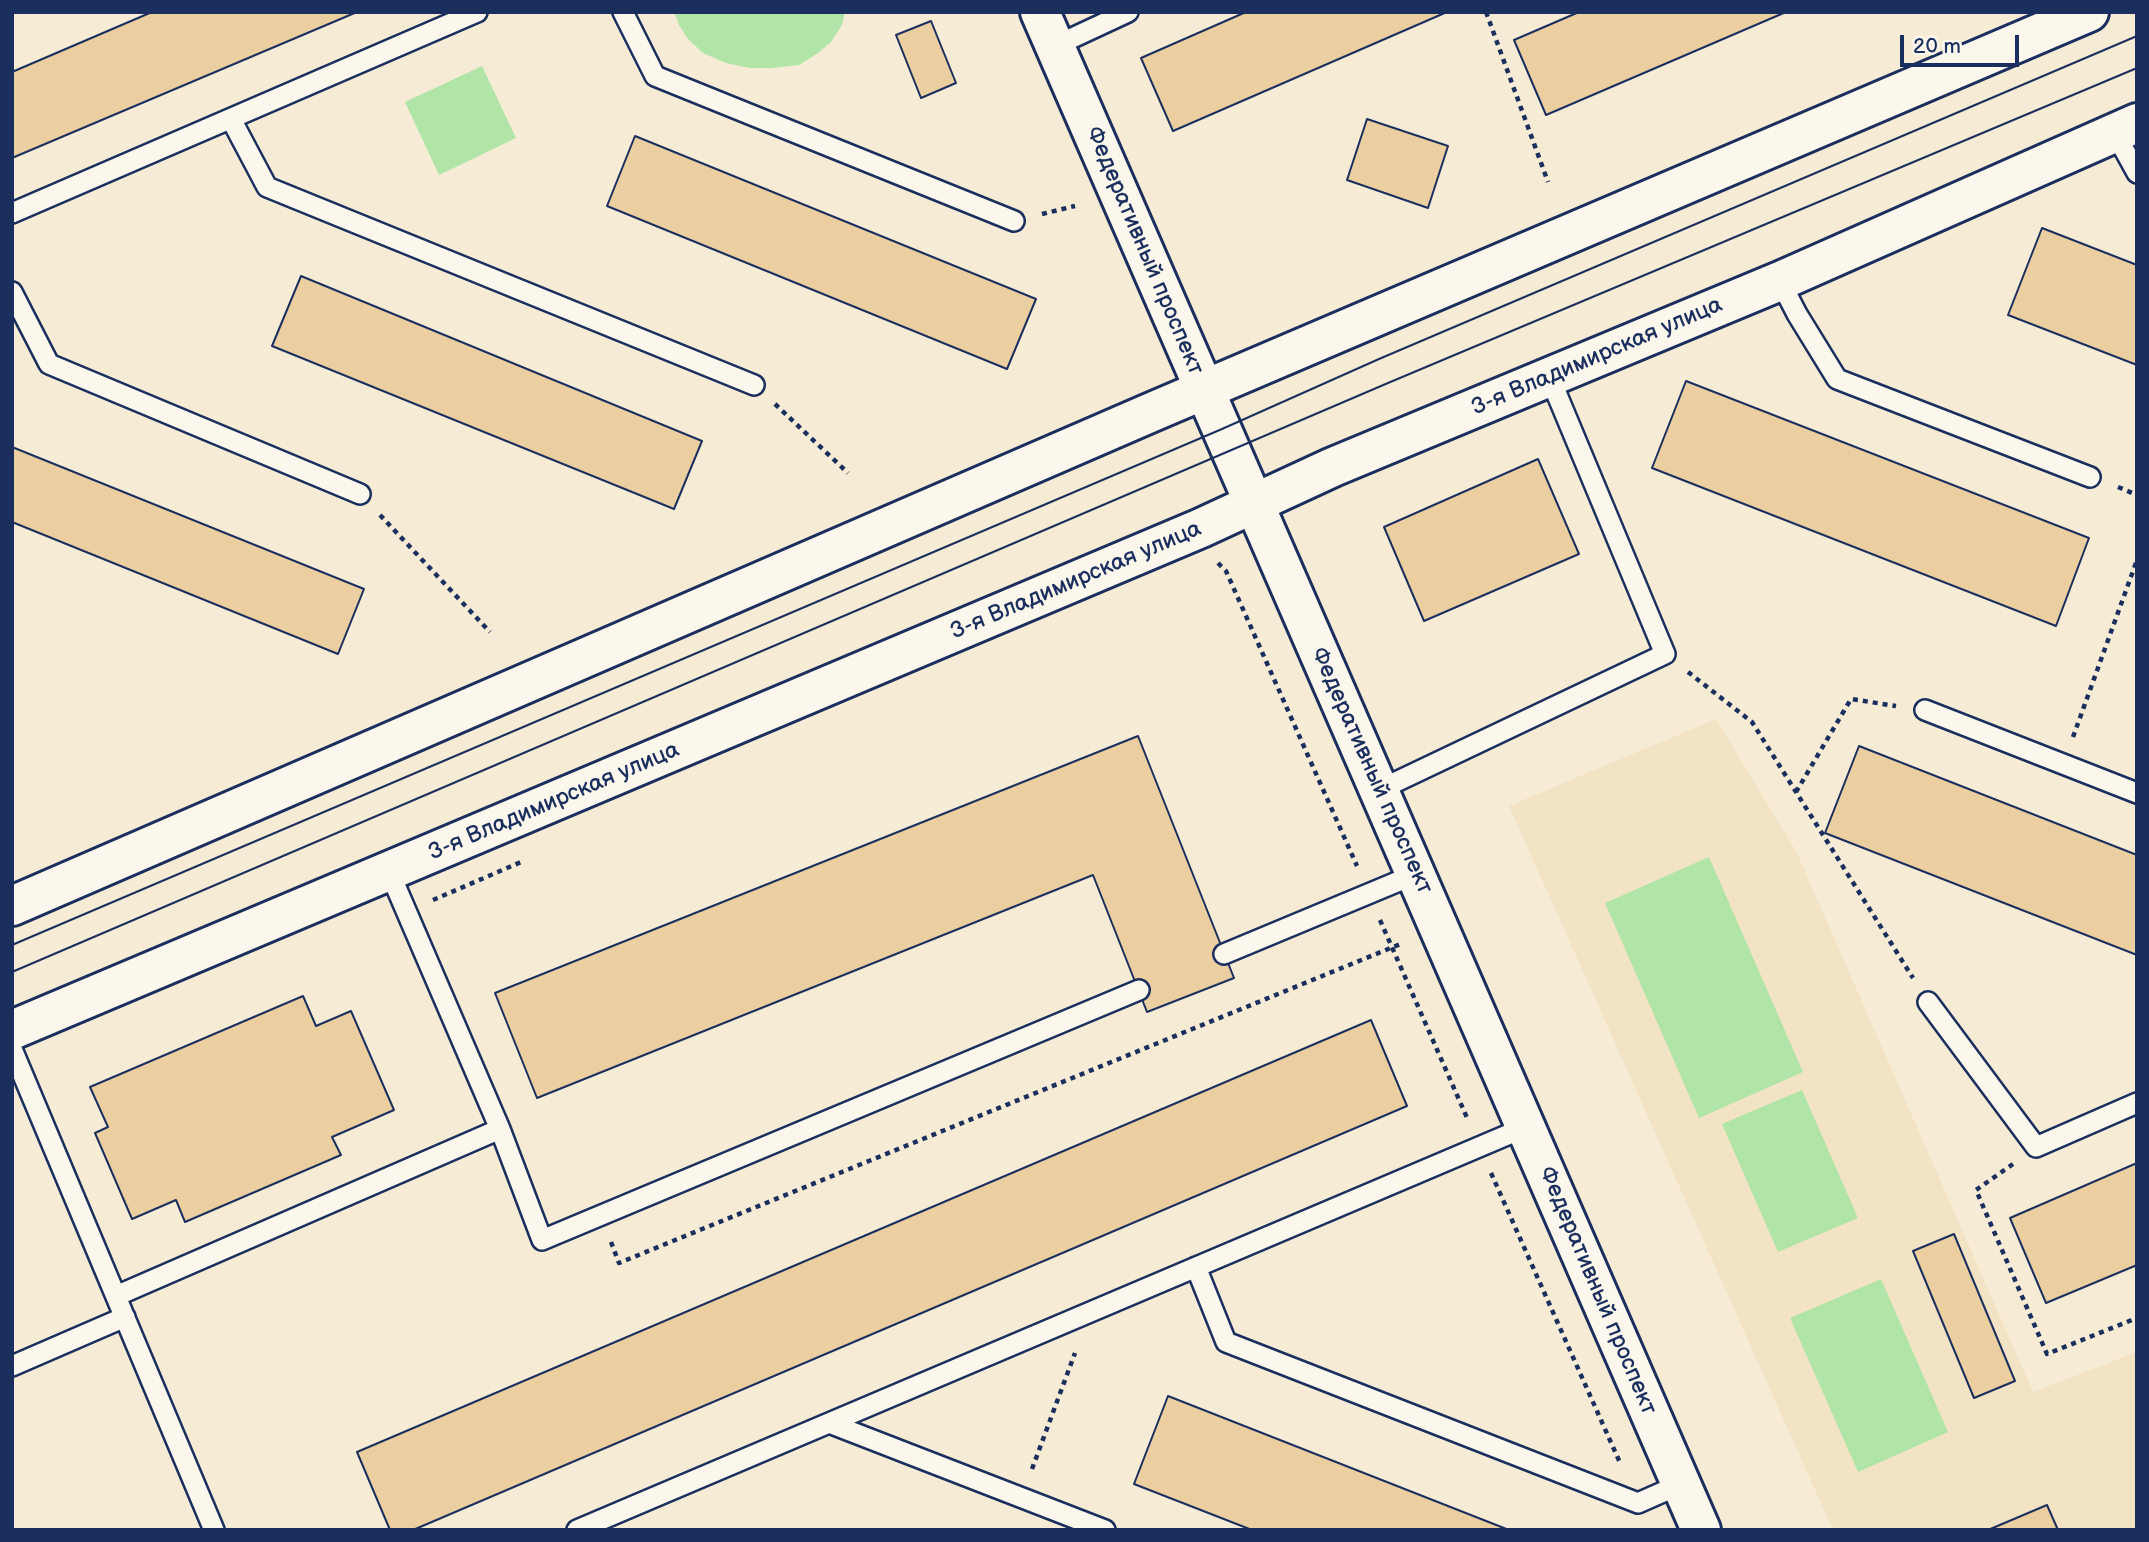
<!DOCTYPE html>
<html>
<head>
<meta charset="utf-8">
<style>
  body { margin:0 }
  #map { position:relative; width:2149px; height:1542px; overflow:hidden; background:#f6ebd5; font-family:"Balsamiq Sans",sans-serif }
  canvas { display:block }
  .frame { position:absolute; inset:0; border:14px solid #1b2f5e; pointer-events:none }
  .scale { position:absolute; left:1900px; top:35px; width:119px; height:32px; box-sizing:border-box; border:4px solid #1b2f5e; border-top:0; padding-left:9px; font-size:21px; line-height:24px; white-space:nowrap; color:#1b2f5e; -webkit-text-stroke:5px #fbf7ec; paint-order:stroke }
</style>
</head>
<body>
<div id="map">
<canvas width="2149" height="1542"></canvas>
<div class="frame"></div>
<div class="scale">20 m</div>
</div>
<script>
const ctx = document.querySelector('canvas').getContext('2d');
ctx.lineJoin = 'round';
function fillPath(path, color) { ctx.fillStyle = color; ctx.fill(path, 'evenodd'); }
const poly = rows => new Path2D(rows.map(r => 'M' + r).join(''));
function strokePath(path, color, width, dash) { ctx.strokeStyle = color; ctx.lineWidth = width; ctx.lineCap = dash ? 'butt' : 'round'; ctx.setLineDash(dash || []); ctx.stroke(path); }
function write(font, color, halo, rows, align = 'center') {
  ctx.font = font + ' "Balsamiq Sans",sans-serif'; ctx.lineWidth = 6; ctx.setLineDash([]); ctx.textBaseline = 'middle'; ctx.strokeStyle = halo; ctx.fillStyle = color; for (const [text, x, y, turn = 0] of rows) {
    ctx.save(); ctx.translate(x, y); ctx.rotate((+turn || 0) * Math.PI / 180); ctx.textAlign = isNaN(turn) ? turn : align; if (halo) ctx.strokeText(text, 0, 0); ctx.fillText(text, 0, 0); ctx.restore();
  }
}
fillPath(poly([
  [1716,719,1796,851,2033,1392,2137,1352,2137,1530,1833,1530,1509,806]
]), '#f3e3c5');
fillPath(poly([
  [674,12,845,12,842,25,831,42,818,53,799,65,771,68,750,68,726,63,703,53,688,39,679,25],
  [482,66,516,138,439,175,405,102],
  [1709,857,1803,1072,1699,1118,1605,903],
  [1802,1090,1858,1218,1778,1252,1722,1124],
  [1881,1279,1948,1432,1858,1472,1790,1318]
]), '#b1e5a7');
const building = poly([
  [152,12,357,12,12,158,12,72,152,12],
  [1246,12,1447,12,1173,131,1141,58,1246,12],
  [1579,12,1786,12,1546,115,1514,40,1579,12],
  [931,21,956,83,921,98,896,35,931,21],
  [1367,119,1448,146,1428,208,1347,180,1367,119],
  [635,136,1036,299,1007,369,607,206,635,136],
  [2042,228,2137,265,2137,365,2008,315,2042,228],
  [301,276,702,441,674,509,272,346,301,276],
  [1686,381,2089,538,2056,626,1652,468,1686,381],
  [12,447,364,589,338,654,12,522,12,447],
  [1538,459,1579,554,1424,621,1384,527,1538,459],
  [1138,736,1234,978,1147,1012,1093,875,537,1098,495,993,1138,736],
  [1859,746,2137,855,2137,955,1825,833,1859,746],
  [303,996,316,1026,351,1011,394,1110,332,1137,341,1155,185,1222,176,1200,132,1219,95,1133,108,1127,90,1087,303,996],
  [1371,1020,1407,1106,413,1530,390,1530,357,1452,1371,1020],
  [2137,1163,2137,1265,2046,1303,2010,1218,2137,1163],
  [1954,1234,2015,1381,1974,1398,1913,1251,1954,1234],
  [1168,1396,1509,1530,1252,1530,1134,1484,1168,1396],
  [2047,1505,2058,1530,1988,1530,2047,1505]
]);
fillPath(building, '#eccfa0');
strokePath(building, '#1b2f5e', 2);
const lane = poly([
  [623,12,655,76,1014,221],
  [1055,46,1128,12],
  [231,119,267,187,754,385],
  [2115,133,2137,173],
  [12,213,477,12],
  [1780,281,1797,314,1837,379,2090,477],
  [12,292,49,364,360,494],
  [1925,710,2137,793],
  [1379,790,1665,654,1550,378],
  [1224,954,1416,874],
  [1928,1002,2036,1147,2137,1103],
  [12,1049,214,1530],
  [500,1129,542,1240,1139,990],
  [1196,1267,1226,1342,1638,1503,1681,1484],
  [116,1296,500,1129,389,871],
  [12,1366,125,1317],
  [829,1423,1105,1530],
  [577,1530,1526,1127]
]);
const street = poly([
  [1040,12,1701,1530]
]);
const secondary = poly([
  [12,906,1152,412,2089,12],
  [12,1030,1201,528,1333,467,1780,281,2137,123]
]);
strokePath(lane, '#1b2f5e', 24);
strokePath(street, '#1b2f5e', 44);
strokePath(secondary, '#1b2f5e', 44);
strokePath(poly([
  [1486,12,1548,182],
  [1042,214,1075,206],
  [775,404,848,473],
  [2118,487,2137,495],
  [380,515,490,632],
  [1218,563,1226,571,1357,866],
  [1688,672,1752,722,1913,978],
  [2073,737,2137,560],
  [1796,792,1851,699,1896,706],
  [433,900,521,862],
  [1380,920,1468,1120],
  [2013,1164,1976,1190,2047,1354,2137,1318],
  [1491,1173,1621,1465],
  [611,1242,619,1263,1403,943],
  [1032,1469,1075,1353]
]), '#1b2f5e', 4.5, [5, 5]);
strokePath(lane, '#fbf7ec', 19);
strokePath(street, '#fbf7ec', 38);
strokePath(secondary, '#fbf7ec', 38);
strokePath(poly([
  [12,945,1222,429,1379,359,2137,36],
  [12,972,1388,383,2137,68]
]), '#1b2f5e', 2);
write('23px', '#1b2f5e', '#fbf7ec', [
  ["Федеративный проспект",1144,251,67],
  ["3-я Владимирская улица",1597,357,-23],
  ["3-я Владимирская улица",1076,581,-23],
  ["Федеративный проспект",1371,771,66],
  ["3-я Владимирская улица",554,802,-23],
  ["Федеративный проспект",1597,1291,67]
]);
</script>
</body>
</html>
